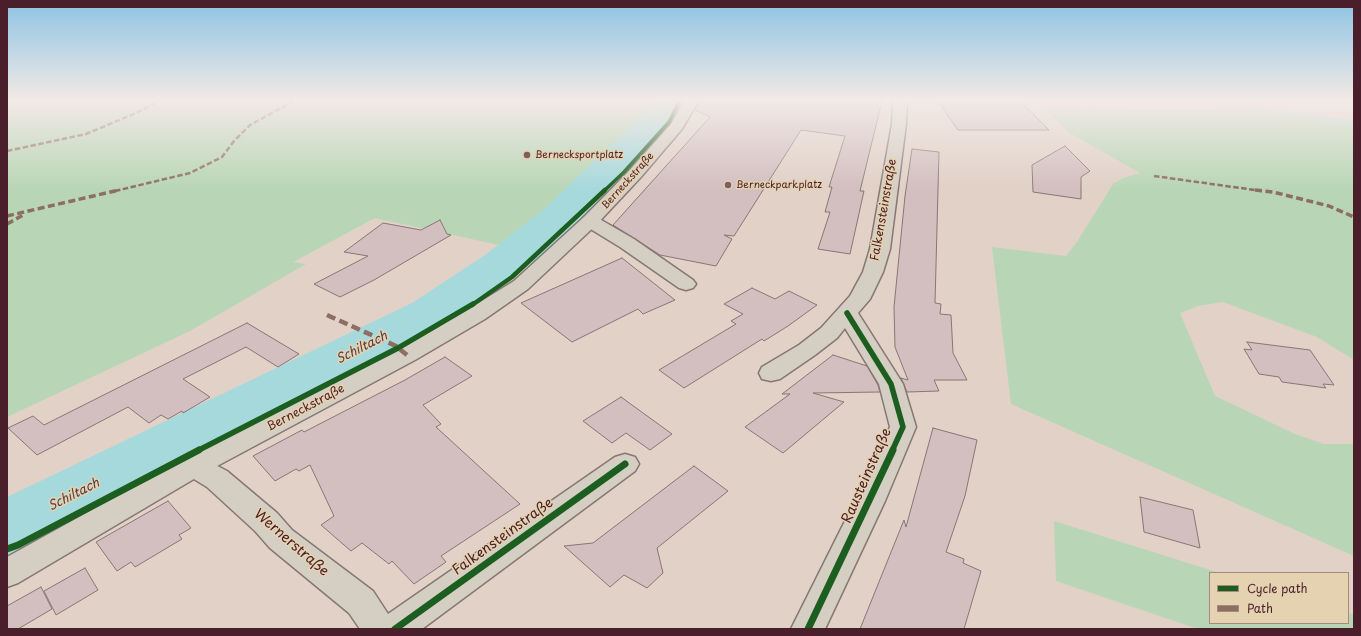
<!DOCTYPE html>
<html>
<head>
<meta charset="utf-8">
<style>
  body { margin:0 }
  #map { position:relative; width:1361px; height:636px; overflow:hidden; background:#e1d1c7; font-family:"Playpen Sans",sans-serif }
  canvas { display:block }
  .frame { position:absolute; inset:0; border:8px solid #4a1f2b; pointer-events:none }
  .legend { position:absolute; left:1209px; top:572px; width:140px; height:52px; box-sizing:border-box; background:#e4d2b0; border:1px solid #a68a7b; margin:0; padding:5px 7px; list-style:none; font-size:12px; color:#4a1f2b }
  .legend li { display:flex; align-items:center; gap:8px; height:20px }
  .legend b { width:20px; border:1px solid #a68a7b }
</style>
</head>
<body>
<div id="map">
<canvas width="1361" height="636"></canvas>
<div class="frame"></div>
<ul class="legend">
<li><b style="height:5px;background:#1b5e20"></b>Cycle path</li>
<li><b style="height:5px;background:#8d6e63"></b>Path</li>
</ul>
</div>
<script>
const ctx = document.querySelector('canvas').getContext('2d');
ctx.lineJoin = 'round';
function fillPath(path, color) { ctx.fillStyle = color; ctx.fill(path, 'evenodd'); }
const poly = rows => new Path2D(rows.map(r => 'M' + r).join(''));
function strokePath(path, color, width, dash) { ctx.strokeStyle = color; ctx.lineWidth = width; ctx.lineCap = dash ? 'butt' : 'round'; ctx.setLineDash(dash || []); ctx.stroke(path); }
function write(font, color, halo, rows, align = 'center') {
  ctx.font = font + ' "Playpen Sans",sans-serif'; ctx.lineWidth = 3; ctx.setLineDash([]); ctx.textBaseline = 'middle'; ctx.strokeStyle = halo; ctx.fillStyle = color; for (const [text, x, y, turn = 0] of rows) {
    ctx.save(); ctx.translate(x, y); ctx.rotate((+turn || 0) * Math.PI / 180); ctx.textAlign = isNaN(turn) ? turn : align; if (halo) ctx.strokeText(text, 0, 0); ctx.fillText(text, 0, 0); ctx.restore();
  }
}
fillPath(poly([
  [7,100,660,100,655,110,508,247,375,218,293,262,306,264,190,331,7,417],
  [1210,100,1226,100,1286,114,1354,124,1354,360,1317,337,1223,302,1198,306,1180,313,1215,396,1295,434,1324,444,1354,444,1354,556,1011,404,992,247,1066,256,1077,242,1113,184,1123,178,1140,173,1068,132,1044,108,1218,110],
  [1054,521,1220,573,1210,573,1210,623,1348,623,1348,613,1354,615,1354,629,1198,629,1056,581]
]), '#b8d6b6');
fillPath(poly([
  [1228,100,1235,100,1270,109,1354,121,1354,125,1270,111,1228,100]
]), '#a6d9dc');
fillPath(poly([
  [653,100,683,100,672,122,573,228,517,275,448,325,31,549,7,557,7,497,412,303,485,255,543,210,647,111,653,100]
]), '#a6d9dc');
const building = poly([
  [700,100,882,101,860,191,864,191,850,254,818,249,830,212,825,212,832,187,829,187,845,136,801,130,734,236,724,235,732,239,716,266,660,255,613,225,710,117,695,110,700,100],
  [937,100,1019,100,1049,130,958,130,937,100],
  [1065,146,1090,171,1081,177,1081,199,1033,192,1032,165,1065,146],
  [912,149,939,152,935,303,941,304,940,314,951,315,953,353,967,380,934,380,939,391,907,392,901,378,908,380,895,347,894,307,905,196,912,149],
  [440,220,447,234,451,235,374,280,340,297,314,284,368,256,344,252,383,223,421,230,440,220],
  [622,258,675,300,643,314,638,309,572,342,521,303,622,258],
  [752,288,775,299,789,291,817,305,788,326,764,341,762,339,684,388,659,370,736,324,731,321,743,314,724,304,752,288],
  [247,323,299,354,278,367,246,347,183,379,210,397,183,413,182,411,168,419,161,415,149,423,128,407,37,455,8,428,33,416,44,425,247,323],
  [1247,342,1310,350,1334,385,1323,384,1326,388,1282,382,1279,377,1259,374,1244,349,1252,350,1247,342],
  [833,355,867,366,878,385,880,392,813,393,844,402,783,453,745,427,790,394,782,394,833,355],
  [445,357,472,376,423,405,441,424,436,427,520,504,441,556,446,562,414,584,392,561,389,564,362,543,351,551,321,525,334,516,310,465,299,471,296,469,275,481,253,456,302,430,304,432,405,380,445,357],
  [621,397,672,434,650,450,626,433,612,443,583,421,621,397],
  [933,428,977,440,965,496,946,552,964,559,963,563,981,571,964,629,860,629,904,520,906,527,933,428],
  [694,466,728,491,657,548,663,573,647,588,624,575,610,587,564,546,593,543,694,466],
  [1140,497,1193,510,1200,548,1144,532,1140,497],
  [168,501,191,528,179,535,182,539,135,567,131,562,117,571,96,542,168,501],
  [85,568,98,590,56,615,44,591,85,568],
  [41,587,52,609,18,629,7,629,7,606,41,587]
]);
fillPath(building, '#d3bec0');
strokePath(building, '#867774', 1);
const street = poly([
  [890,100,904,100,907,103,906,124,890,249,883,272,870,299,858,313,903,384,916,427,885,501,825,629,791,629,855,501,890,427,879,384,845,328,837,338,815,355,780,379,771,381,762,379,759,373,762,367,799,345,821,328,850,296,863,272,870,249,892,124,893,104,890,100],
  [590,216,596,217,634,239,693,280,696,284,693,288,686,290,679,288,620,247,584,225,581,221,584,217,590,216],
  [625,454,635,457,639,464,635,471,422,629,360,629,349,613,270,548,255,531,207,487,184,473,180,466,184,459,194,456,204,459,227,471,277,513,292,530,373,591,388,614,615,457,625,454]
]);
const secondary = poly([
  [685,100,699,100,682,129,641,177,596,225,528,289,485,319,415,360,204,473,18,583,7,587,7,557,184,459,399,350,469,309,514,281,584,217,629,171,671,124,685,100]
]);
strokePath(street, '#867774', 3);
strokePath(secondary, '#867774', 3);
fillPath(street, '#d5cec2');
fillPath(secondary, '#d5cec2');
strokePath(poly([
  [7,151,86,134,136,113,161,100],
  [1154,176,1262,191],
  [115,191,190,173,222,157,234,141,250,125,296,100]
]), '#8d6e63', 2.5, [5.5, 2.5]);
strokePath(poly([
  [1255,190,1273,192,1329,206,1354,217],
  [7,216,119,190],
  [7,224,25,214]
]), '#8d6e63', 3.5, [7, 3.5]);
strokePath(poly([
  [327,315,396,346,407,355]
]), '#8d6e63', 4.5, [9, 4.5]);
strokePath(poly([
  [604,191,624,172,669,122,680,100]
]), '#1b5e20', 3.5);
strokePath(poly([
  [472,305,512,277,605,190]
]), '#1b5e20', 4.5);
strokePath(poly([
  [847,313,891,384,903,427,892,451],
  [197,451,398,348,473,304]
]), '#1b5e20', 5.5);
strokePath(poly([
  [7,549,18,545,199,450],
  [395,629,625,464],
  [808,629,893,450]
]), '#1b5e20', 7);
const sky = ctx.createLinearGradient(0, 0, 0, 189);
sky.addColorStop(0, '#8dc3e3');
sky.addColorStop(0.53, '#f2eae6');
sky.addColorStop(1, '#f2eae600');
ctx.fillStyle = sky;
ctx.fillRect(0, 0, 1361, 189);
for (const [x, y, r, color] of [
  [527,155,4,"#7f5d62"],
  [728,185,4,"#7f5d62"]
]) { const dot = new Path2D(); dot.arc(x, y, r, 0, 2 * Math.PI); ctx.fillStyle = color; ctx.fill(dot); strokePath(dot, '#e4d2b0', 1.5); }
write('10px', '#4a1f2b', '#e4d2b0', [
  ["Bernecksportplatz",535,155],
  ["Berneckparkplatz",736,185]
], 'left');
write('10px', '#4a1f2b', '#e4d2b0', [
  ["Berneckstraße",628,181,-48]
]);
write('12px', '#4a1f2b', '#e4d2b0', [
  ["Falkensteinstraße",884,210,-80],
  ["Berneckstraße",306,408,-28]
]);
write('italic 13px', '#543c47', '#e4d2b0', [
  ["Schiltach",362,348,-27],
  ["Schiltach",74,495,-27]
]);
write('14px', '#4a1f2b', '#e4d2b0', [
  ["Rausteinstraße",867,476,-66],
  ["Falkensteinstraße",503,537,-36],
  ["Wernerstraße",291,543,41]
]);
</script>
</body>
</html>
